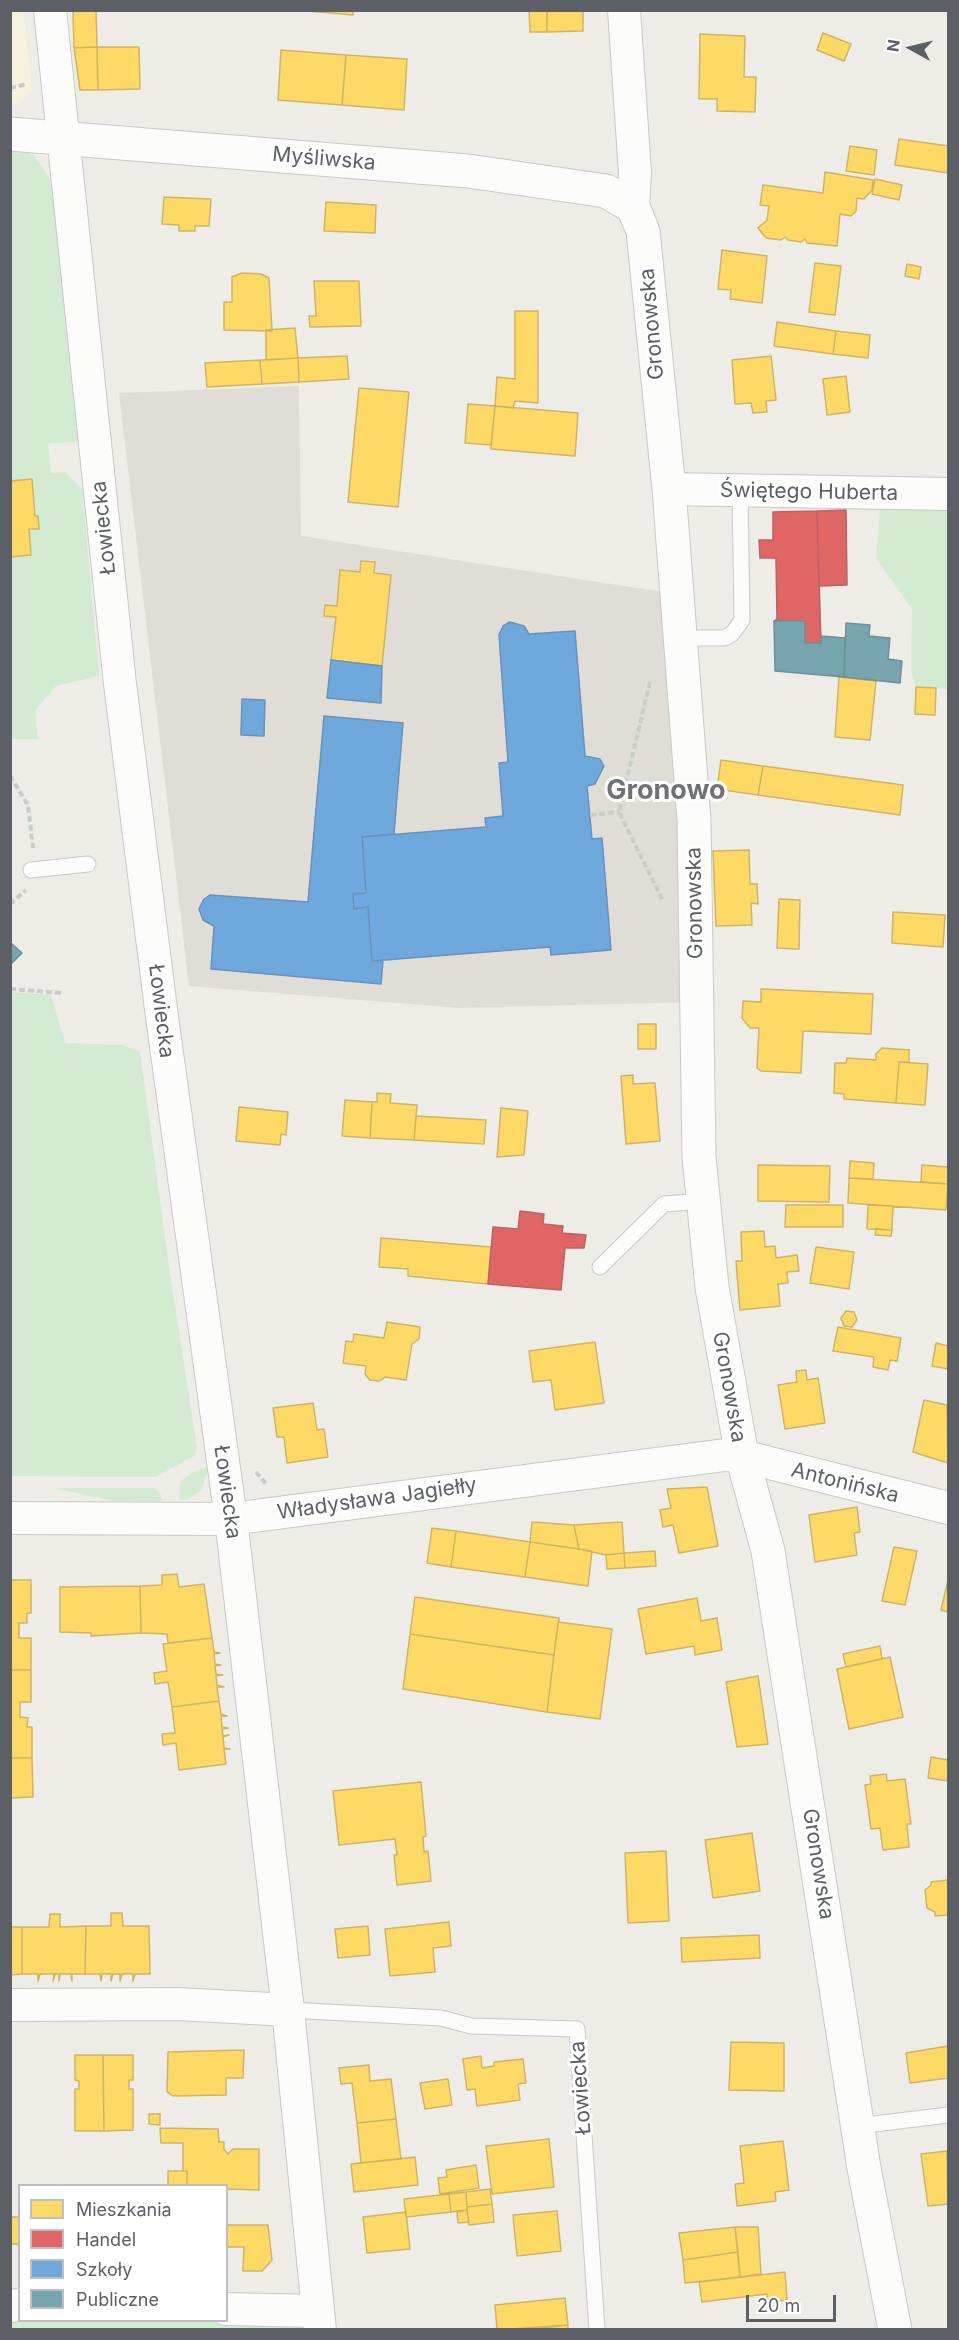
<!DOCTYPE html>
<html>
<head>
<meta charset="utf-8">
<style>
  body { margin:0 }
  #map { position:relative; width:959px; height:2340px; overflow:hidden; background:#edece7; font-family:Inter,sans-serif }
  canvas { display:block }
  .frame { position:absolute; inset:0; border:12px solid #5c6066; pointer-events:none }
  .legend { position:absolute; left:18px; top:2184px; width:210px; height:138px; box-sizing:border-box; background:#fff; border:2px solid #bebfc2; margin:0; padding:8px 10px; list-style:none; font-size:18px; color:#5c6066 }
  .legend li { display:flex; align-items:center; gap:12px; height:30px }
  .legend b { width:30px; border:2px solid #bebfc2 }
  .north { position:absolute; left:881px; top:18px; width:60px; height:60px; -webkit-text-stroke:4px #fff; paint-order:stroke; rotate:278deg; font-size:16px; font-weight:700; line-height:24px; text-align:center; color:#5c6066 }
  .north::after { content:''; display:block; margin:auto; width:21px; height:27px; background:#5c6066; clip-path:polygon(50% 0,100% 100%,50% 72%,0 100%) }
  .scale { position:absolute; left:746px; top:2295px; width:90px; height:27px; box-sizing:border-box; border:3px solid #5c6066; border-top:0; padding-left:8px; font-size:18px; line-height:21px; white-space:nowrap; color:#5c6066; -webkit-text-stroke:4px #fff; paint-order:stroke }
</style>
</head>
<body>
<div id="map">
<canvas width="959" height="2340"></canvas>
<div class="frame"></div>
<ul class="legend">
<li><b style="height:16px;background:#ffd966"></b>Mieszkania</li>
<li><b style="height:16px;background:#e06666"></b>Handel</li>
<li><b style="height:16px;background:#6fa8dc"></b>Szkoły</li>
<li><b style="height:16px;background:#76a5af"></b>Publiczne</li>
</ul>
<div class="north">N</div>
<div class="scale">20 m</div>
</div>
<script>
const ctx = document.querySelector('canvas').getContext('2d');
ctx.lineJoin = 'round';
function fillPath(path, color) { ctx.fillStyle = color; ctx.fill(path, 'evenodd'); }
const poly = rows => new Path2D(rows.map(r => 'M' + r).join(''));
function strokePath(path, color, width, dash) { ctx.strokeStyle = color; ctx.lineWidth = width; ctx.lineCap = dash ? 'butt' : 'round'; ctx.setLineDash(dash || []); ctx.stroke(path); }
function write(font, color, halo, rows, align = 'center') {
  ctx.font = font + ' Inter,sans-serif'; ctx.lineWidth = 6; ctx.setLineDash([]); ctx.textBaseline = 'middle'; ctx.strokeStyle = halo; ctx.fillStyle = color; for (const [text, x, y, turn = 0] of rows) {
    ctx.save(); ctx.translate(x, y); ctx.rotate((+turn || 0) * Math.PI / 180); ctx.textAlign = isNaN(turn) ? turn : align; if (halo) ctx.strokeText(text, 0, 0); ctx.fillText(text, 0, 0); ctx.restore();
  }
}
fillPath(poly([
  [10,11,23,11,32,90,18,104,11,104]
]), '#f7f2e0');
fillPath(poly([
  [299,386,301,536,676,594,697,1002,459,1008,189,986,119,393]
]), '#dfddd6');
fillPath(poly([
  [10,145,34,156,52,182,78,442,48,443,51,473,65,472,82,489,99,676,56,686,35,711,38,739,10,739],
  [948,507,948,689,916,687,911,670,912,609,876,558,880,510],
  [11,992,51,995,65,1043,123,1045,140,1052,169,1267,197,1448,194,1456,156,1477,11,1476],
  [210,1466,201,1490,189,1499,179,1501,180,1482,191,1473],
  [53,1488,154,1488,160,1493,162,1501,115,1501],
  [289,2318,309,2329,11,2330,10,2322]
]), '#d3ebd0');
const homes = poly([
  [73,10,96,10,97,47,74,48,73,10],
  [297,10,353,10,353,15,297,10],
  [529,10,547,10,547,32,530,32,529,10],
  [547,10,583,10,583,31,547,32,547,10],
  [823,33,851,44,844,61,817,50,823,33],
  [700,34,745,36,744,77,756,77,755,112,717,111,717,99,699,99,700,34],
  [97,47,139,47,140,89,98,90,97,47],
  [97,47,98,90,80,90,74,48,97,47],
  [281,50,346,55,342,105,278,100,281,50],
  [346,55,407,59,404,110,342,105,346,55],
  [899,139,948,146,948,173,895,165,899,139],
  [850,146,877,150,874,175,846,171,850,146],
  [825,172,873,180,872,190,864,199,857,198,856,211,851,216,840,214,837,246,807,243,805,239,801,242,788,240,785,237,781,240,766,238,758,228,767,220,769,206,760,205,763,185,823,193,825,172],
  [875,179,902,185,899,200,872,194,875,179],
  [164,197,211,199,209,226,195,226,195,231,179,231,179,225,162,224,164,197],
  [326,202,376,205,375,233,324,231,326,202],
  [722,250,767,256,762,303,730,299,731,290,718,289,722,250],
  [815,263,841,266,835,315,809,312,815,263],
  [907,264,921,267,919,279,905,276,907,264],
  [242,273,261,274,269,278,272,331,224,330,224,302,232,302,232,277,242,273],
  [314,281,359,281,361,326,310,327,309,316,316,316,314,281],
  [515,311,538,311,538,403,515,401,513,408,495,406,497,377,515,379,515,311],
  [777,322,836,331,833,354,774,346,777,322],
  [295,328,298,358,266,360,266,330,295,328],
  [836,331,870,335,868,358,833,354,836,331],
  [347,356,349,379,299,382,298,358,347,356],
  [771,356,776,400,766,401,767,412,753,413,751,403,735,404,732,360,771,356],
  [298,358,299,382,262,384,260,360,298,358],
  [260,360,262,384,207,387,205,363,260,360],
  [846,376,850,412,827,415,823,379,846,376],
  [359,388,409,392,398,507,348,502,359,388],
  [468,404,495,406,491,445,465,443,468,404],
  [495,406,578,413,575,456,491,449,495,406],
  [32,479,35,516,38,516,39,529,29,529,31,555,10,557,10,481,32,479],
  [361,561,375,562,374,573,391,575,382,666,331,660,336,617,324,616,325,605,337,606,340,570,360,572,361,561],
  [839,677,876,681,870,740,835,737,839,677],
  [916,687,936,688,935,715,915,714,916,687],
  [721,760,763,766,758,795,717,789,721,760],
  [763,766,903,785,900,815,758,795,763,766],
  [749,850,750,884,757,884,758,904,751,903,752,925,716,926,713,851,749,850],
  [779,899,800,900,799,949,777,948,779,899],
  [893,912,945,915,943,947,892,943,893,912],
  [761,989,873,994,871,1034,803,1031,801,1073,761,1071,757,1068,759,1028,750,1028,742,1018,743,1001,761,1002,761,989],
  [638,1024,656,1024,656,1049,638,1049,638,1024],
  [882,1048,909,1050,909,1062,899,1062,896,1103,844,1099,844,1094,834,1093,835,1063,846,1063,847,1058,876,1060,876,1054,882,1048],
  [899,1062,928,1064,925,1105,896,1103,899,1062],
  [633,1075,633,1084,655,1083,660,1141,626,1144,621,1076,633,1075],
  [377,1093,391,1094,390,1103,417,1105,414,1140,370,1138,372,1102,377,1102,377,1093],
  [345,1100,372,1102,370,1138,342,1136,345,1100],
  [239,1107,288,1112,286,1135,281,1134,280,1145,236,1141,239,1107],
  [501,1108,528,1111,524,1155,497,1157,501,1108],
  [416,1116,486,1120,484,1144,414,1140,416,1116],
  [850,1161,874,1163,873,1179,849,1178,850,1161],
  [758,1165,830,1166,829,1202,758,1201,758,1165],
  [922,1165,948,1167,948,1184,921,1182,922,1165],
  [849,1178,948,1184,946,1210,848,1203,849,1178],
  [786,1205,843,1205,843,1227,785,1227,786,1205],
  [868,1205,893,1206,892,1230,867,1229,868,1205],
  [876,1229,892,1230,891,1236,875,1235,876,1229],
  [764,1231,765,1247,775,1246,776,1258,797,1255,799,1271,787,1272,788,1283,778,1284,780,1306,740,1310,736,1261,742,1261,741,1232,764,1231],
  [381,1238,491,1247,488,1284,408,1276,408,1269,379,1267,381,1238],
  [816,1247,854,1252,849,1289,810,1283,816,1247],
  [846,1311,854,1312,857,1320,852,1327,844,1326,841,1318,846,1311],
  [387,1322,420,1327,419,1339,412,1344,406,1380,385,1377,380,1381,370,1380,365,1374,366,1366,343,1363,346,1341,353,1342,354,1334,384,1338,387,1322],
  [838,1327,901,1338,897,1361,890,1360,888,1370,873,1367,874,1357,833,1351,838,1327],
  [595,1342,604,1403,555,1410,551,1380,533,1382,529,1351,595,1342],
  [936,1343,948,1346,948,1369,932,1366,936,1343],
  [806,1370,807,1380,818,1378,825,1423,785,1429,778,1385,797,1382,796,1371,806,1370],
  [924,1400,947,1405,948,1463,913,1452,924,1400],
  [313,1403,317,1430,324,1429,328,1457,287,1463,284,1437,277,1437,273,1408,313,1403],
  [707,1487,718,1546,679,1553,673,1525,663,1527,660,1510,671,1508,667,1489,707,1487],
  [857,1507,860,1532,854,1533,857,1555,815,1562,809,1515,857,1507],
  [532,1522,574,1525,579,1549,530,1542,532,1522],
  [622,1522,624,1553,606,1555,579,1549,574,1525,622,1522],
  [432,1528,456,1531,451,1567,427,1563,432,1528],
  [456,1531,530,1542,525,1577,451,1567,456,1531],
  [530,1542,592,1551,588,1586,525,1577,530,1542],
  [894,1547,917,1551,905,1605,882,1601,894,1547],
  [655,1551,656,1566,625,1568,624,1553,655,1551],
  [624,1553,625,1568,607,1569,606,1555,624,1553],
  [177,1574,179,1587,204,1584,212,1638,168,1643,167,1634,141,1633,140,1586,162,1585,162,1575,177,1574],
  [10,1580,31,1580,31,1613,27,1613,27,1623,19,1623,19,1638,31,1638,31,1670,10,1670,10,1580],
  [948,1580,948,1612,941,1610,948,1580],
  [140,1586,141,1633,91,1636,91,1633,60,1632,60,1587,140,1586],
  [415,1597,559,1618,554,1655,410,1634,415,1597],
  [697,1598,701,1621,717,1618,722,1650,695,1655,694,1646,646,1654,638,1609,697,1598],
  [558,1622,612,1629,600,1719,547,1712,558,1622],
  [410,1634,554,1655,547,1712,403,1689,410,1634],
  [212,1638,214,1652,220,1653,214,1654,215,1664,221,1665,215,1666,216,1674,223,1675,216,1676,217,1685,224,1687,217,1687,219,1701,172,1707,168,1682,155,1684,154,1673,167,1671,163,1644,212,1638],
  [880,1646,882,1659,846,1667,843,1654,880,1646],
  [890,1657,903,1717,849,1729,837,1669,890,1657],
  [10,1670,31,1670,31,1702,20,1702,20,1717,28,1718,27,1727,32,1727,32,1758,10,1758,10,1670],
  [758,1676,768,1744,737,1747,726,1682,758,1676],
  [219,1701,221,1714,227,1716,221,1716,222,1727,228,1728,222,1729,223,1736,229,1735,223,1737,224,1748,230,1749,224,1749,226,1764,179,1770,176,1743,163,1745,162,1734,175,1733,172,1707,219,1701],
  [931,1757,948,1760,948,1781,928,1778,931,1757],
  [10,1758,32,1758,33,1797,10,1798,10,1758],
  [886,1774,887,1781,905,1779,911,1824,907,1824,909,1847,883,1850,880,1828,871,1829,865,1785,871,1784,870,1776,886,1774],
  [421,1782,426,1836,423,1837,424,1852,428,1851,431,1881,397,1885,394,1855,397,1855,395,1839,339,1845,333,1791,421,1782],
  [752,1833,760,1891,713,1898,705,1840,752,1833],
  [666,1851,669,1921,628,1923,625,1853,666,1851],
  [948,1880,948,1915,935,1916,935,1912,927,1908,925,1890,931,1885,931,1882,948,1880],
  [111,1913,122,1913,123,1926,149,1926,150,1974,135,1974,133,1981,133,1974,122,1974,120,1981,120,1974,113,1974,111,1981,111,1974,102,1974,101,1981,100,1974,85,1974,86,1926,111,1926,111,1913],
  [50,1914,60,1914,60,1927,86,1926,85,1974,72,1974,72,1981,71,1974,60,1974,59,1981,59,1974,55,1974,53,1981,54,1974,40,1974,38,1981,38,1974,22,1974,22,1927,49,1927,50,1914],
  [449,1922,451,1946,433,1948,435,1972,390,1976,385,1929,449,1922],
  [368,1926,370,1955,338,1958,335,1929,368,1926],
  [10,1927,22,1927,22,1974,10,1975,10,1927],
  [759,1935,760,1958,682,1962,681,1938,759,1935],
  [731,2042,784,2043,784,2091,729,2090,731,2042],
  [948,2046,948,2078,910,2083,906,2053,948,2046],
  [244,2050,243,2078,226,2078,226,2095,173,2096,167,2092,168,2052,244,2050],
  [75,2055,103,2055,104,2131,75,2131,75,2089,79,2089,79,2081,75,2080,75,2055],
  [103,2055,133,2055,133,2080,129,2080,129,2089,133,2089,133,2130,104,2131,103,2055],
  [481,2056,482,2068,494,2066,494,2062,523,2059,526,2083,518,2084,520,2100,477,2106,475,2089,467,2090,463,2059,481,2056],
  [369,2065,370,2081,391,2079,396,2119,357,2123,352,2083,341,2084,339,2068,369,2065],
  [448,2079,452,2105,425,2109,420,2083,448,2079],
  [149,2114,160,2114,160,2125,149,2124,149,2114],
  [396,2119,401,2159,361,2163,357,2123,396,2119],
  [160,2128,218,2129,219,2142,224,2142,224,2149,228,2154,233,2149,259,2149,259,2190,226,2189,226,2186,187,2186,187,2171,183,2171,183,2143,161,2143,160,2128],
  [549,2139,554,2187,492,2194,486,2146,549,2139],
  [783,2141,789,2190,775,2192,776,2201,737,2206,735,2184,744,2183,740,2146,783,2141],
  [947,2151,948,2204,928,2206,921,2154,947,2151],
  [415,2157,418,2185,354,2192,351,2164,415,2157],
  [476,2165,479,2188,440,2194,438,2178,447,2177,446,2170,476,2165],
  [168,2171,187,2171,187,2186,168,2186,168,2171],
  [490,2189,492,2204,467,2207,466,2192,490,2189],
  [466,2192,467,2210,451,2212,449,2194,466,2192],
  [449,2194,451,2212,406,2217,404,2199,449,2194],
  [492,2204,494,2222,469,2225,467,2207,492,2204],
  [467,2210,469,2222,458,2223,457,2212,467,2210],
  [557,2211,561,2251,517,2256,513,2215,557,2211],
  [406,2212,410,2249,367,2253,363,2217,406,2212],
  [10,2217,20,2217,20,2244,10,2244,10,2217],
  [226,2225,268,2225,272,2260,262,2271,243,2271,244,2247,226,2247,226,2225],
  [735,2227,738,2252,683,2260,679,2233,735,2227],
  [735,2227,758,2227,761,2274,740,2277,735,2227],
  [738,2252,740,2277,685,2283,683,2260,738,2252],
  [785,2272,787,2300,767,2302,767,2294,702,2302,699,2282,785,2272],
  [565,2298,568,2325,497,2330,495,2305,565,2298],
  [568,2325,568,2330,526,2330,568,2325]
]);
fillPath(homes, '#ffd966');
strokePath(homes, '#ceb566', 1.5);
const shops = poly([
  [846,510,847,585,819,586,817,511,846,510],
  [817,511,821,643,805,643,805,621,774,621,777,619,776,558,760,558,759,540,773,540,773,512,817,511],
  [520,1211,544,1214,543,1224,563,1226,562,1233,586,1235,584,1248,565,1248,561,1290,488,1284,493,1227,518,1229,520,1211]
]);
fillPath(shops, '#e06666');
strokePath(shops, '#b86466', 1.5);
const schools = poly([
  [510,622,524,626,529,634,575,631,585,756,600,759,604,766,595,784,587,786,592,839,602,838,611,950,551,955,550,947,372,961,368,907,354,909,353,894,366,893,362,837,486,827,485,818,503,816,499,763,508,762,499,635,503,626,510,622],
  [331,660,382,666,381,703,327,698,331,660],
  [242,699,265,700,264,736,241,735,242,699],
  [324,716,403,723,394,834,362,837,366,893,353,894,354,909,368,907,372,961,383,960,381,984,211,969,214,926,203,920,199,909,204,899,210,895,308,902,324,716]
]);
fillPath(schools, '#6fa8dc');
strokePath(schools, '#6992b9', 1.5);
const public = poly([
  [774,621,805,621,805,643,821,643,821,636,845,638,844,677,775,671,774,621],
  [846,623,870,625,869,636,890,638,888,659,902,661,900,683,844,677,846,623],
  [10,942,22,953,10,965,10,942]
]);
fillPath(public, '#76a5af');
strokePath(public, '#6e9099', 1.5);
const service = poly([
  [680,638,724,638,732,634,742,620,740,492],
  [31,870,88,864],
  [600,1267,664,1204,704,1201],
  [288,2010,441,2018,471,2026,577,2029,597,2330],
  [858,2126,948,2115]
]);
const minor = poly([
  [50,10,120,684,162,1017,231,1519,288,2010,320,2330],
  [624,10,635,173,633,207],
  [669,489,948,494],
  [10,1518,231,1519,725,1455,742,1456,948,1508],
  [10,2005,178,2004,288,2010],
  [10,2306,20,2305],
  [226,2309,317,2311]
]);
const tertiary = poly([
  [10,134,468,171,606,191,633,207,643,231,669,489,694,820,699,1157,712,1287,742,1456,768,1551,864,2168,895,2330]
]);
strokePath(service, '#c9c9c8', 17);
strokePath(minor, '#c9c9c8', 34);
strokePath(tertiary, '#c9c9c8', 35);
strokePath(poly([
  [10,88,27,84],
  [650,682,619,812,663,901],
  [10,776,28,805,33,848],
  [590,815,619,812],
  [10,904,26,890],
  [10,989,62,993],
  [256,1472,267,1485]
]), '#c9cdca', 4, [6, 3]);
strokePath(service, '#fcfcfb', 15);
strokePath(minor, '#fcfcfb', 32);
strokePath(tertiary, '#fcfcfb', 33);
write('21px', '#5c6066', '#fff', [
  ["Myśliwska",324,159,5],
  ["Gronowska",652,324,-95],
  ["Świętego Huberta",809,492,1],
  ["Łowiecka",104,528,-96],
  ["Gronowska",695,903,-91],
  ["Łowiecka",161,1011,83],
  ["Gronowska",729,1387,80],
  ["Antonińska",845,1483,14],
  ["Łowiecka",227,1492,82],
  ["Władysława Jagiełły",377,1499,-8],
  ["Gronowska",818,1864,81],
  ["Łowiecka",581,2088,-94]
]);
write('bold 27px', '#6d7278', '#fff', [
  ["Gronowo",666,791]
]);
</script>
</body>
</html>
